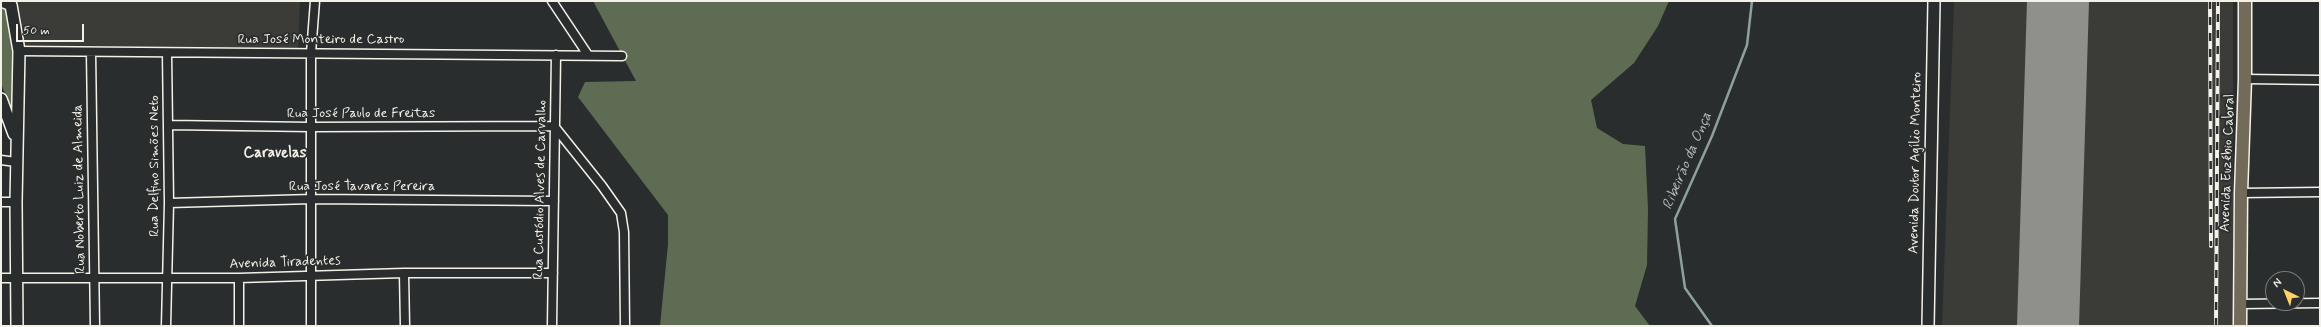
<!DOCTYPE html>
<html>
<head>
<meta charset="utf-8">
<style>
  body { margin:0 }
  #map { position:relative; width:2321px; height:327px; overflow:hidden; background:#2a2d2e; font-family:Mynerve,sans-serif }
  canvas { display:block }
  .frame { position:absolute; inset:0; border:2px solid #f4f1e8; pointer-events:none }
  .north { position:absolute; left:2265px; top:271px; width:40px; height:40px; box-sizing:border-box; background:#2a2d2e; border:1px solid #7b7b78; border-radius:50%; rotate:317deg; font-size:11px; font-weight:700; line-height:16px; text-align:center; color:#f4f1e8 }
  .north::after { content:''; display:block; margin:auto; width:14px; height:18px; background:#ffd166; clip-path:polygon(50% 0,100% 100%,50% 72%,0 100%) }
  .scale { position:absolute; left:16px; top:24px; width:68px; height:18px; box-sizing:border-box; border:2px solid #f4f1e8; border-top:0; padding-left:5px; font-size:12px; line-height:14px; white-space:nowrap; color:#f4f1e8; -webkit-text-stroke:3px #2a2d2e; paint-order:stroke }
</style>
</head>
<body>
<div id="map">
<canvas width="2321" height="327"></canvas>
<div class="frame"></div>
<div class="north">N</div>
<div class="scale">50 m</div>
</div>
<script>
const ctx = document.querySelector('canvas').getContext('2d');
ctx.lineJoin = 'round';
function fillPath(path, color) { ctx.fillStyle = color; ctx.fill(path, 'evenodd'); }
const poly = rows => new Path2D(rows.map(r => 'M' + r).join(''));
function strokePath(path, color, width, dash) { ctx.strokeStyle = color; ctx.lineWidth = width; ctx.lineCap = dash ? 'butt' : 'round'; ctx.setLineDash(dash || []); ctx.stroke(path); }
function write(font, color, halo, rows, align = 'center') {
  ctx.font = font + ' Mynerve,sans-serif'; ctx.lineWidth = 3.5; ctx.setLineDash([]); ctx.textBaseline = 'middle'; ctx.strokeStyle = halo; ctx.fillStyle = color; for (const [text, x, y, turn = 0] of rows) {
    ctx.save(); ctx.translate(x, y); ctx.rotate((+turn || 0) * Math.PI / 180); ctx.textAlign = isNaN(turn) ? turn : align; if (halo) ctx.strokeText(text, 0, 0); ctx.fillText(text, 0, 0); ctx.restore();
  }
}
fillPath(poly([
  [17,1,300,1,298,48,24,45],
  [1954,1,2233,1,2233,326,1942,326]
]), '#3b3b37');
fillPath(poly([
  [593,1,1669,1,1658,26,1634,63,1591,100,1597,128,1623,144,1645,146,1648,209,1647,265,1635,306,1650,326,660,326,668,244,668,215,578,97,585,82,636,81],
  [1,5,13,17,12,114,1,83]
]), '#5f6c54');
strokePath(poly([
  [1712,326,1685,288,1675,219,1712,136,1747,45,1752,1]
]), '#8e9f9d', 2.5);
strokePath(poly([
  [2048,326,2058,1]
]), '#8f8f8b', 62);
const street = poly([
  [552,1,588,55],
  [19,51,622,56],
  [91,52,95,326],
  [2245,79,2320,80],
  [169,125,311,127,554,126,602,186,621,213,624,232,625,326],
  [1,160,16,162],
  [2241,193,2320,192],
  [1,202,16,202],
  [169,203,312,199,554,201],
  [404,273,405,326],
  [1,278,239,278,404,273,553,273],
  [239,278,239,326],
  [2240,304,2320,303],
  [166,326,169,203,167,53],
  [311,326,311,53,315,1],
  [552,326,556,55]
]);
const secondary = poly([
  [2,1,11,5,19,51,16,202,17,326],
  [1,99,14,134],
  [1928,326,1934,1]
]);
const primary = poly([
  [2240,326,2241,193,2245,79,2245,1]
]);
strokePath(street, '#f4f1e8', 11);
strokePath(secondary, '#f4f1e8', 14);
strokePath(primary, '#f4f1e8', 15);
strokePath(street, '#2a2d2e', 8);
strokePath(secondary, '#2a2d2e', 11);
strokePath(primary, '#736b5a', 12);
const rail = poly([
  [2210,1,2211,246],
  [2216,326,2218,1]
]);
strokePath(rail, '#f4f1e8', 4);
strokePath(rail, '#2a2d2e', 2.5, [8]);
write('14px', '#f4f1e8', '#2a2d2e', [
  ["Rua José Monteiro de Castro",321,40],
  ["Rua José Paulo de Freitas",361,114],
  ["Avenida Doutor Agílio Monteiro",1916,163,-89],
  ["Avenida Euzébio Cabral",2228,163,-88],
  ["Rua Delfino Simões Neto",155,166,-90],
  ["Rua José Tavares Pereira",362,187],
  ["Rua Noberto Luiz de Almeida",80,189,-91],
  ["Rua Custódio Alves de Carvalho",541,190,-89],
  ["Avenida Tiradentes",285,263,-2]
]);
write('bold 15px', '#f4f1e8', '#2a2d2e', [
  ["Caravelas",275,154]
]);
write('italic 15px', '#b0bab6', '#2a2d2e', [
  ["Ribeirão da Onça",1688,161,-67]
]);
</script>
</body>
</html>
